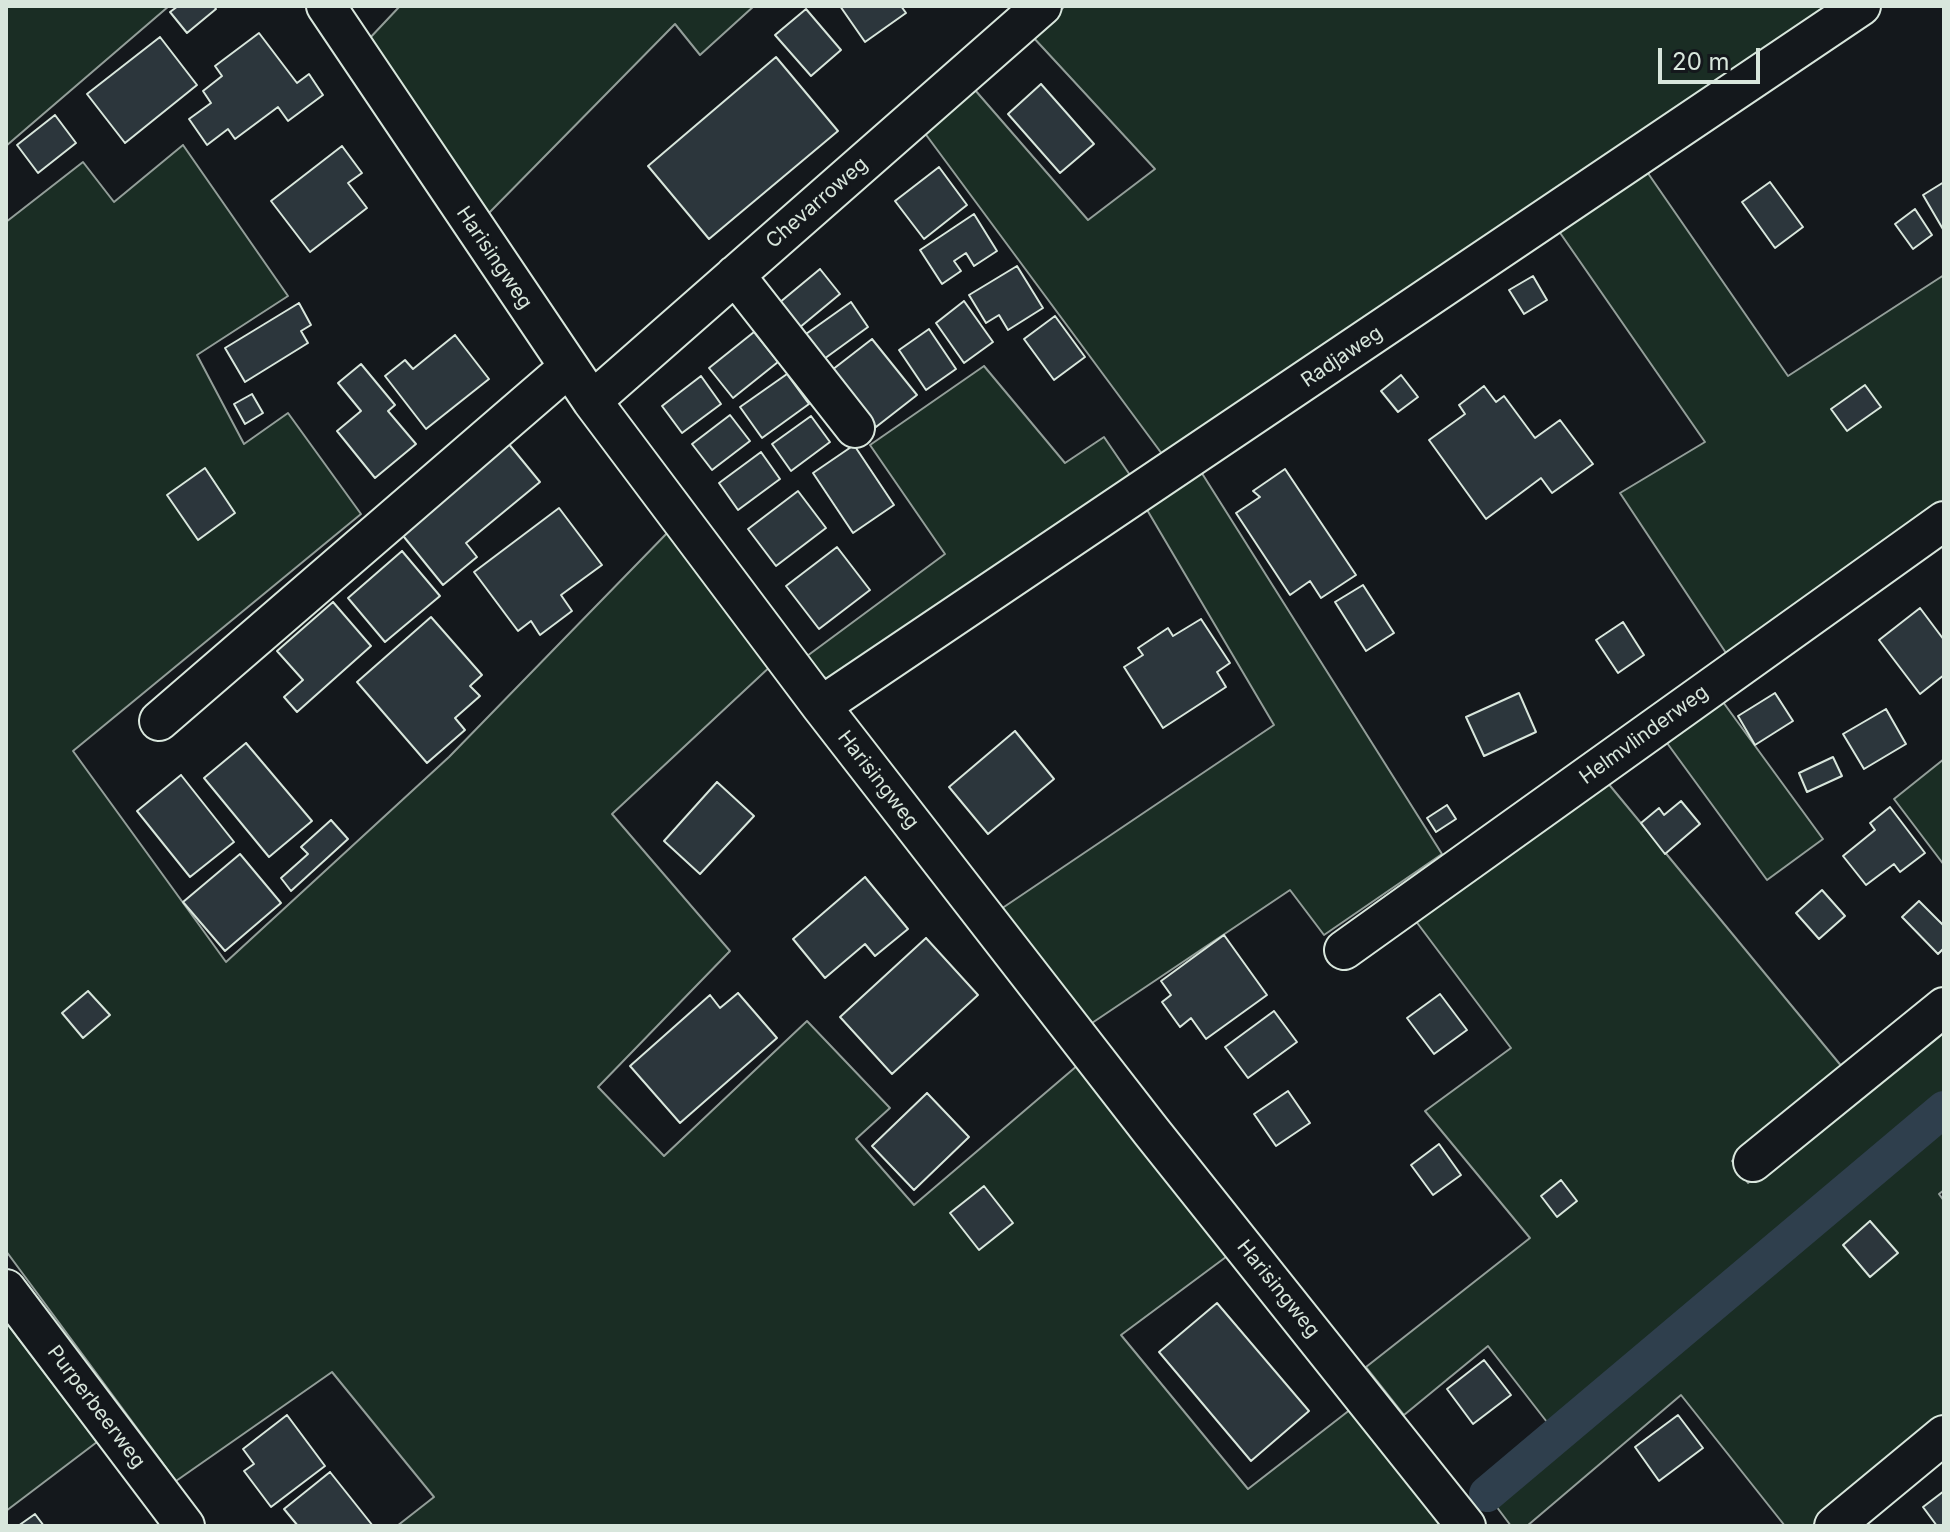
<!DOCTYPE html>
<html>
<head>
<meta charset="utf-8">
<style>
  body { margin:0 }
  #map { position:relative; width:1950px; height:1532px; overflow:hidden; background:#14181c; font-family:Inter,sans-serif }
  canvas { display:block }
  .frame { position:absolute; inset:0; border:8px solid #d8e6dc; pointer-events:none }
  .scale { position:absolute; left:1658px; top:48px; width:102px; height:36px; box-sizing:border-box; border:4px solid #d8e6dc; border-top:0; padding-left:10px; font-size:24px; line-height:28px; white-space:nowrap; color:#d8e6dc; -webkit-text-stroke:6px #14181c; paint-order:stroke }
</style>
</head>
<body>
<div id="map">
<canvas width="1950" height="1532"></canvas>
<div class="frame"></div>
<div class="scale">20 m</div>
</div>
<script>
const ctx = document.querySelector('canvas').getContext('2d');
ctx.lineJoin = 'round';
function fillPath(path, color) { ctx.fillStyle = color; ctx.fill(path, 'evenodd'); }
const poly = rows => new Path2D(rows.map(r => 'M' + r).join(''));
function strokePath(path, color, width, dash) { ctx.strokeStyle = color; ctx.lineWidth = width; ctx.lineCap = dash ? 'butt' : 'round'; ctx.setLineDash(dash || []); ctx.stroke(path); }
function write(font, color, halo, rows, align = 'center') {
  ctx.font = font + ' Inter,sans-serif'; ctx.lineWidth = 6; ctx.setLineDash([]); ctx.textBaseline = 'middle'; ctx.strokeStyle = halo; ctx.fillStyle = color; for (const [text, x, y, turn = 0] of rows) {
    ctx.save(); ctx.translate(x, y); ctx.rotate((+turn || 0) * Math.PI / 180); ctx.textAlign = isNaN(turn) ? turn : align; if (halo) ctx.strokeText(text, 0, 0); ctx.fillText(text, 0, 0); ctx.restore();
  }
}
const green = poly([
  [6,6,169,6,6,146,6,6],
  [400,6,754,6,700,55,675,24,485,217,368,40,400,6],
  [1065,6,1839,6,1165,458,924,132,975,90,1088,220,1155,169,1032,36,1065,6],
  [183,145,288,296,197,355,244,444,288,413,361,514,73,751,226,962,449,757,671,529,774,663,612,814,730,951,598,1087,664,1156,807,1021,890,1108,856,1139,914,1205,1078,1065,1230,1254,1121,1335,1248,1489,1351,1409,1447,1526,397,1526,434,1497,332,1372,176,1481,6,1251,6,222,83,162,114,202,183,145],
  [1643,166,1788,376,1944,275,1944,504,1730,659,1620,493,1705,442,1556,227,1643,166],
  [984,366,1065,463,1104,437,1132,478,837,684,820,675,803,659,945,554,870,445,984,366],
  [1198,467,1442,854,1324,935,1290,890,1089,1025,995,913,1274,725,1143,503,1198,467],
  [1723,702,1823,839,1767,880,1667,743,1723,702],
  [1944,759,1944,865,1894,799,1944,759],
  [1607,782,1843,1068,1732,1161,1748,1183,1944,1025,1944,1190,1939,1194,1944,1201,1944,1418,1812,1526,1785,1526,1681,1395,1527,1526,1511,1526,1487,1494,1557,1435,1488,1346,1404,1415,1366,1367,1530,1238,1425,1111,1511,1048,1415,920,1607,782],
  [6,1322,97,1442,6,1511,6,1322]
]);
fillPath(green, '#1a2d24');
strokePath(green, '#939e99', 2);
strokePath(poly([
  [1487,1494,1944,1109]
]), '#2f3f4d', 36);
const building = poly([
  [178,6,214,6,216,9,187,33,170,12,178,6],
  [840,6,901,6,906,13,865,42,840,6],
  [806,9,841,50,811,76,775,35,806,9],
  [259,33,297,83,309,74,323,95,288,121,278,107,235,139,228,129,207,145,189,119,211,103,203,91,222,76,215,66,259,33],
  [160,37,197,85,125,143,87,94,160,37],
  [776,57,838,131,709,239,648,166,776,57],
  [1041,84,1094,144,1060,173,1008,114,1041,84],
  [55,115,76,143,38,173,17,145,55,115],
  [342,146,362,173,348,183,367,208,310,252,271,201,342,146],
  [939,167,967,205,924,239,895,201,939,167],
  [1770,182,1803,227,1775,248,1742,202,1770,182],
  [1944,182,1944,231,1923,195,1944,182],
  [1915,209,1932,235,1913,249,1895,224,1915,209],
  [974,214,997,251,974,266,966,253,954,261,961,271,942,284,920,250,974,214],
  [1017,266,1043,308,1008,330,999,315,986,323,969,295,1017,266],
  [820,269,840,294,799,328,779,303,820,269],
  [1533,276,1547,300,1524,314,1509,290,1533,276],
  [964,301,993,342,964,363,936,323,964,301],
  [851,302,868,327,824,359,806,334,851,302],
  [299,303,311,325,301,331,308,343,245,382,225,348,299,303],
  [1055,316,1085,357,1054,380,1024,339,1055,316],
  [929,329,956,369,926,390,899,350,929,329],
  [754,332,778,362,733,398,709,368,754,332],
  [455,335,489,379,426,429,385,376,405,360,413,369,455,335],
  [872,339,917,395,876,427,832,370,872,339],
  [361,364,395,405,388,411,416,444,375,478,337,431,361,411,338,383,361,364],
  [787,374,809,404,762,438,740,407,787,374],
  [1401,375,1418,397,1398,412,1381,391,1401,375],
  [701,376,721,404,682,433,662,406,701,376],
  [1865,385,1881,407,1847,431,1831,409,1865,385],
  [1484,386,1496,402,1504,396,1535,438,1560,420,1593,464,1552,493,1541,478,1486,519,1429,440,1465,414,1459,405,1484,386],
  [252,394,263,413,245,424,234,404,252,394],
  [730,415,750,441,712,470,692,444,730,415],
  [811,416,830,442,791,471,772,444,811,416],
  [508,443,540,482,466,543,477,557,443,585,400,532,508,443],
  [854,445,894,505,853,533,813,473,854,445],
  [761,452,780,479,738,510,719,483,761,452],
  [205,468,235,513,198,540,167,495,205,468],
  [1285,469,1356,575,1321,598,1310,581,1290,595,1236,513,1260,497,1253,491,1285,469],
  [798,491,826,528,776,566,748,529,798,491],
  [559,508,602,565,561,595,572,611,540,635,531,621,518,631,474,572,559,508],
  [837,547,870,590,819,629,786,586,837,547],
  [402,551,440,596,385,642,348,598,402,551],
  [1363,585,1394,633,1366,651,1335,602,1363,585],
  [333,602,371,646,297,712,284,697,303,680,277,651,333,602],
  [1920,608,1944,640,1944,675,1920,694,1879,640,1920,608],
  [431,617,482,675,470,686,480,696,455,718,465,730,427,763,357,682,431,617],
  [1201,619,1230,663,1217,672,1226,687,1163,728,1124,667,1143,655,1138,648,1168,628,1173,636,1201,619],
  [1623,622,1644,655,1618,673,1596,640,1623,622],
  [1519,693,1536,732,1484,756,1466,717,1519,693],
  [1775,693,1793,721,1755,745,1738,716,1775,693],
  [1886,709,1906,744,1864,769,1843,734,1886,709],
  [1015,731,1054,779,988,834,949,787,1015,731],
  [246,743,312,821,269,857,204,778,246,743],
  [1833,757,1842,776,1807,792,1799,773,1833,757],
  [181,775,234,842,190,877,137,811,181,775],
  [717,782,754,816,700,874,664,841,717,782],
  [1681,801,1700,824,1665,854,1641,823,1659,808,1664,815,1681,801],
  [1447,805,1456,819,1436,832,1427,818,1447,805],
  [1890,807,1925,853,1900,872,1894,864,1866,885,1843,856,1875,830,1870,823,1890,807],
  [331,820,348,839,291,891,281,878,308,854,301,847,331,820],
  [240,854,281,903,225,951,183,902,240,854],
  [865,877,908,929,875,956,865,944,825,978,793,939,865,877],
  [1822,890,1845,916,1819,939,1796,913,1822,890],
  [1919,901,1944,926,1944,948,1938,954,1902,917,1919,901],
  [1224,935,1267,995,1206,1039,1191,1018,1180,1027,1162,1002,1171,995,1161,981,1224,935],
  [926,938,978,995,892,1074,840,1017,926,938],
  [88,991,110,1015,83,1038,62,1013,88,991],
  [738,993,777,1038,680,1123,630,1066,710,995,720,1008,738,993],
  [1440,994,1467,1030,1434,1054,1407,1018,1440,994],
  [1274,1011,1297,1042,1248,1078,1225,1047,1274,1011],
  [1288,1091,1310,1123,1276,1146,1254,1114,1288,1091],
  [927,1093,969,1137,914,1190,872,1146,927,1093],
  [1439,1144,1461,1175,1433,1195,1411,1165,1439,1144],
  [1561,1180,1577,1201,1557,1217,1541,1196,1561,1180],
  [984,1186,1013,1223,979,1250,950,1213,984,1186],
  [1870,1221,1898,1253,1870,1277,1843,1245,1870,1221],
  [1217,1303,1309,1411,1251,1461,1159,1352,1217,1303],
  [1484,1360,1511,1395,1473,1424,1447,1389,1484,1360],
  [287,1415,325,1466,271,1507,244,1471,254,1464,243,1449,287,1415],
  [1678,1415,1703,1448,1659,1481,1635,1447,1678,1415],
  [330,1472,373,1526,298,1526,284,1509,330,1472],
  [1944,1491,1944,1526,1937,1526,1923,1507,1944,1491],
  [35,1514,44,1526,18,1526,35,1514]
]);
fillPath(building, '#2c363c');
strokePath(building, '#d8e6dc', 2);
const minor = poly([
  [326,6,592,401,821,706,1151,1131,1466,1526],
  [735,275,855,428],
  [592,401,1042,6],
  [821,706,1861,6],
  [159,721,569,367],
  [1344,950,1944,521],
  [1753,1162,1944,1007],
  [6,1289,185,1526],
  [1834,1526,1944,1435]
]);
strokePath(minor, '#d8e6dc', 42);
strokePath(minor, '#14181c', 38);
write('20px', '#d8e6dc', '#14181c', [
  ["Chevarroweg",817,203,-41],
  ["Harisingweg",494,258,56],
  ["Radjaweg",1342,357,-34],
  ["Helmvlinderweg",1644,735,-36],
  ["Harisingweg",878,780,52],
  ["Harisingweg",1278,1289,51],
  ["Purperbeerweg",96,1407,53]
]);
</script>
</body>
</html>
